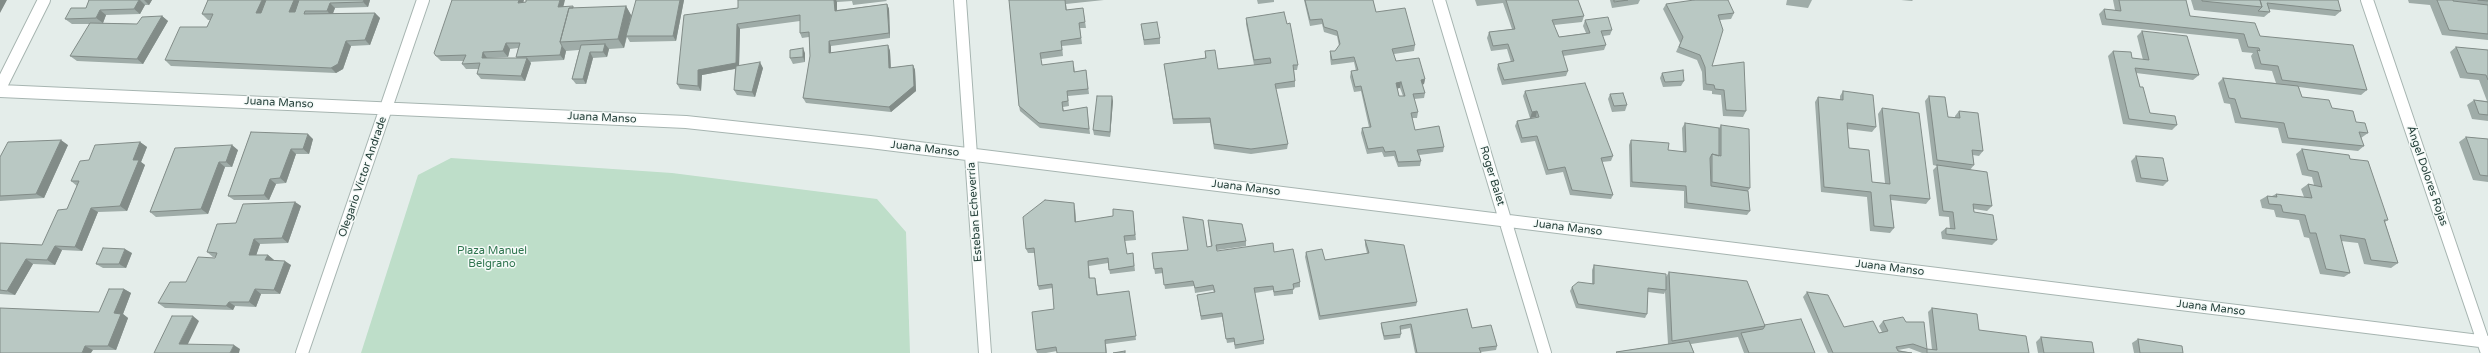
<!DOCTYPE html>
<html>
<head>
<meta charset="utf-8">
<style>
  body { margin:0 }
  canvas { display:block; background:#e4edea }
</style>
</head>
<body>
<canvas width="2488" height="353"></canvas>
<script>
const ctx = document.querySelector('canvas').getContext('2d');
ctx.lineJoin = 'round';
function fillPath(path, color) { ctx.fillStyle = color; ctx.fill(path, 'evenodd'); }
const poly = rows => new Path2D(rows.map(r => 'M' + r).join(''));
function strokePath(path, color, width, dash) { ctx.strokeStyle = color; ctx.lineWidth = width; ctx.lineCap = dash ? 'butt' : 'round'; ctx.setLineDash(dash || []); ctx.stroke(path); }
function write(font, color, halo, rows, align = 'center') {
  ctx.font = font + ' "Varela Round",sans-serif'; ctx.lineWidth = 3; ctx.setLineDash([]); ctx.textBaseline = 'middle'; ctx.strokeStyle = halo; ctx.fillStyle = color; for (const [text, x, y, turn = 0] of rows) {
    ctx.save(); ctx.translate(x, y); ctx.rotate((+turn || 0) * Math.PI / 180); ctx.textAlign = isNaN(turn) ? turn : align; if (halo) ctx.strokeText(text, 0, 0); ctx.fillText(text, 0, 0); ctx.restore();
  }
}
fillPath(poly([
  [451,158,672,173,877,199,906,232,910,353,361,353,418,175]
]), '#bedec9');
const street = poly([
  [960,0,985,353],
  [1439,0,1545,353],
  [2367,0,2487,353],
  [0,88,44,0],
  [0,91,686,122,870,142,2488,342],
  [302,353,423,0]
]);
strokePath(street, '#a7b5b1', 14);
strokePath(street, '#fff', 12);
fillPath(poly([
  [89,0,152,0,149,5,145,5,140,14,106,15,103,23,137,24,162,16,168,21,143,64,77,61,70,56,90,24,72,24,65,19,86,8],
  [208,0,370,0,368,7,335,8,333,13,375,13,380,18,370,45,351,46,343,69,336,73,171,66,165,60,207,27,210,20,208,20,202,14],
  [684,0,676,41,630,42,627,37,624,48,609,49,607,57,593,58,586,84,576,84,572,79,579,50,566,51,564,60,529,62,531,63,525,81,481,79,477,74,479,69,466,69,462,64,464,61,441,61,436,56,523,2,574,8,626,6,631,15],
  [518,48,516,57,517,58,487,58,508,57,510,49],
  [738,0,886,0,887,1,853,5,852,1,837,2,837,10,887,4,889,9,890,38,831,46,831,53,888,45,890,51,891,68,913,65,915,70,916,91,891,112,806,103,803,98,810,56,809,37,802,38,800,33,800,21,740,29,739,65,763,68,755,97,737,95,734,90,735,69,702,75,701,91,680,89,677,84,738,8],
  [1009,0,1104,0,1066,4,1067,10,1083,8,1086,28,1080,28,1082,44,1062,46,1063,56,1041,59,1042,65,1074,66,1075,72,1086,70,1089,94,1068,96,1069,106,1063,107,1064,111,1087,107,1090,134,1040,128,1020,111,1019,106],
  [1257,0,1274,0,1274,2,1258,4],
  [1304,0,1373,0,1376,12,1415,45,1414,51,1394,54,1396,61,1425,79,1424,84,1422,85,1425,93,1424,98,1414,99,1418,112,1417,118,1412,118,1415,130,1444,147,1443,152,1419,155,1421,161,1420,166,1398,167,1394,156,1384,157,1382,152,1367,154,1361,133,1362,128,1369,127,1361,91,1354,92,1350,77,1351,71,1356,71,1354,62,1331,65,1330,57,1330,51,1335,51,1339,46,1337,36,1324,32,1322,24,1310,26],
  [1397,88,1400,88,1403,96,1399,96],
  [1475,0,1578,0,1584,16,1582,22,1554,25,1559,37,1586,33,1583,26,1585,20,1612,30,1610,35,1603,36,1606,45,1604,50,1563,56,1568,71,1566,76,1502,85,1497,69,1498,64,1511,62,1507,49,1491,51,1487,38,1489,32,1512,29,1503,3,1477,6],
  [1610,0,1640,0,1638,4,1612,8],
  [1787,0,1812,0,1808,8,1786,5],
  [1901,0,1913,0,1912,1],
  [2113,0,2186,0,2190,16,2260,36,2367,90,2361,95,2299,87,2302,97,2332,108,2356,122,2368,133,2361,138,2364,146,2358,151,2282,143,2278,128,2235,123,2230,104,2224,103,2218,83,2223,78,2276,83,2272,71,2255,69,2251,56,2253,53,2242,52,2238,39,2102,25,2099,14,2104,9,2115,10],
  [2191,0,2338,0,2341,11,2335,16,2269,9,2270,12,2264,17,2194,10],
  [2408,0,2488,0,2488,40,2442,35,2430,5,2409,3],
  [1666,4,1734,13,1731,19,1720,20,1712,66,1746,111,1743,117,1723,116,1721,95,1712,94,1712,91,1703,90,1702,72,1697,60,1676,52,1680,43,1663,9],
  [1246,18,1298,65,1297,70,1294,70,1295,81,1295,87,1276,89,1288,144,1287,149,1251,154,1214,149,1210,123,1173,124,1164,64,1205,58,1205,51,1218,69,1254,65,1246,24],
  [1141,24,1160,38,1160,44,1144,45],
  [2142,31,2199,75,2193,80,2136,73,2140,87,2150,113,2177,125,2172,130,2123,124,2108,56,2113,51,2132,58,2143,60,2137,36],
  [2456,47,2488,50,2488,121,2472,119,2467,105,2474,100,2487,101,2479,80,2460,78,2450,52],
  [805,53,805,62,793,64,790,58],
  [1662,73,1684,81,1681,86,1663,87,1660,78],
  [1525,91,1613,156,1611,161,1602,162,1613,195,1611,199,1570,195,1563,172,1546,175,1535,141,1521,143,1515,126,1517,121,1536,118,1536,117,1530,118,1523,96],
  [1843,91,1876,127,1872,132,1847,129,1849,148,1872,182,1885,183,1878,114,1882,108,1930,199,1926,204,1891,200,1894,228,1890,233,1870,231,1867,197,1821,192,1815,102,1818,97,1840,100,1840,96],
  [1610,94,1627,105,1625,111,1612,112,1608,99],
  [1929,96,1948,117,1955,118,1955,116,1959,111,1983,151,1979,156,1973,155,1974,165,1970,170,1992,206,1987,211,1974,209,1974,212,1997,240,1992,245,1942,239,1941,232,1946,228,1950,229,1949,217,1939,216,1933,170,1937,166,1933,165,1925,101],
  [1113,101,1110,137,1094,135,1093,130],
  [1685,123,1719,128,1721,125,1750,188,1748,191,1750,211,1747,215,1684,208,1684,191,1630,187,1629,145,1631,140,1668,150,1683,152,1682,128],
  [251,132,313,139,309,154,296,154,286,183,276,184,269,200,234,200,228,196],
  [2466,137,2488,139,2488,182,2473,180,2459,142],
  [140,142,147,147,141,162,145,165,127,211,98,212,82,251,62,250,55,265,33,264,15,295,0,294,0,243,42,245,67,209,77,186,71,181],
  [68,145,44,198,0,201,0,157],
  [175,148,238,150,232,167,225,167,208,214,156,217,150,212],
  [2302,149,2350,159,2388,220,2385,222,2398,263,2391,268,2364,264,2358,243,2341,241,2350,273,2344,277,2320,274,2309,238,2304,237,2299,220,2276,217,2274,210,2262,208,2260,200,2267,196,2272,196,2276,194,2304,197,2301,189,2308,184,2314,185,2312,177,2302,175,2296,154],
  [2136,156,2168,181,2163,186,2136,182,2131,161],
  [295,202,301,206,288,243,260,244,256,255,268,255,274,260,273,260,291,265,280,294,261,294,256,307,235,306,233,310,165,308,158,303,186,282,215,258,216,257,213,257,207,252,236,223],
  [1075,208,1076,222,1113,216,1133,211,1136,240,1125,241,1127,254,1133,253,1135,271,1110,274,1108,263,1089,266,1090,278,1095,278,1098,295,1129,291,1136,340,1106,344,1107,353,1057,353,1057,351,1046,353,1037,353,1036,350,1054,309,1053,288,1039,290,1038,286,1035,253,1028,253,1026,249],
  [1183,217,1207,247,1211,246,1208,220,1246,241,1246,246,1217,250,1217,251,1274,252,1300,282,1300,287,1293,288,1293,294,1274,296,1273,290,1255,293,1264,340,1264,344,1235,349,1234,342,1227,343,1222,317,1201,320,1197,295,1214,292,1213,290,1195,293,1194,286,1165,289,1163,273,1155,274,1152,253,1188,250],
  [1365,240,1417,302,1416,306,1319,320,1305,257,1306,252,1325,260,1367,253,1365,245],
  [132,253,126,268,103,268,96,264],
  [1594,265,1666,277,1669,272,1815,353,1744,353,1738,337,1691,344,1694,353,1616,353,1616,352,1668,344,1665,292,1664,294,1648,292,1647,314,1645,318,1576,308,1570,291,1572,287,1592,284,1592,270],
  [124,289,131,293,123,314,128,318,116,350,93,350,0,353,99,312],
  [1807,292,1844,327,1879,333,1882,332,1879,326,1883,321,1906,322,1927,349,1932,350,1928,312,1932,308,2029,353,1922,353,1909,348,1898,350,1912,353,1828,353,1803,297],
  [1467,309,1472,328,1497,346,1496,350,1481,352,1481,353,1415,353,1410,328,1400,330,1401,334,1400,338,1384,340,1381,327,1381,323],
  [2041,337,2094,353,2038,353,2036,342],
  [2138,339,2183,353,2134,353,2132,343]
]), '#9faca8');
fillPath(poly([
  [0,0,7,0,0,13],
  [139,0,140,0,145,5,140,14,134,9],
  [144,0,152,0,149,5],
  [262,0,270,0,262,18,256,13],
  [294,0,301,0,295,17,289,12],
  [364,0,370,0,368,7,363,2],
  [519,0,524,0,522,8,518,3],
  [560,0,565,0,562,12,558,7],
  [680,0,684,0,676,41,673,36],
  [834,0,836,0,837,2,837,16,835,11],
  [330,3,335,8,332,16,327,11],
  [887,4,889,9,890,38,889,33],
  [626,6,631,15,624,48,618,39],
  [100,10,106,15,103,23,96,18],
  [375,13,380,18,370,45,365,40],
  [162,16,168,21,143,64,137,59],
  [737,24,740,29,739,68,702,75,701,91,698,86,698,70],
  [346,41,351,46,343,69,336,73,331,68],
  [829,41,831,46,831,59,829,53],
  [506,43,510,49,508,57,503,51],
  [605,44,609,49,607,57,603,52],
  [888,45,890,51,891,74,889,68],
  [562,46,566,51,564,60,560,55],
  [803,48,805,53,805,62,803,57],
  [483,52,487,58,482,58],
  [590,52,593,58,586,84,583,79],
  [527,58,531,63,525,81,521,76],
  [760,62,763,68,755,97,752,92],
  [913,65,915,70,916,91,891,112,889,107],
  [1425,79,1424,84,1420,85,1421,80],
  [1401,82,1400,88,1395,89,1396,83],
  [1112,96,1113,101,1110,137,1110,132],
  [1537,111,1536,117,1530,118,1532,112],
  [308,134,313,139,309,154,303,149],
  [61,140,68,145,44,198,36,194],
  [140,142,147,147,141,162,145,165,127,211,120,206,133,160],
  [232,145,238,150,232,167,226,162],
  [291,149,296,154,286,183,280,178],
  [219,162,225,167,208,214,201,209],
  [270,179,276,184,269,200,264,195],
  [295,202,301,206,288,243,282,238],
  [1074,203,1075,208,1076,226,1075,222],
  [91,208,98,212,82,251,75,247],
  [254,239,260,244,255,259,249,255],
  [55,246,62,250,55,265,47,260],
  [125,249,132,253,126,268,119,264],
  [268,255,274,260,271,265,265,260],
  [26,259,33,264,15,295,7,291],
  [285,261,291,265,280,294,274,290],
  [124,289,131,293,123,314,128,318,116,350,108,346,114,313],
  [255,289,261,294,256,307,249,302],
  [229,302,235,306,233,310,226,306],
  [193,316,199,321,186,348,179,344],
  [234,345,240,349,239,353,230,353],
  [85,346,93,350,91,353,82,353]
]), '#828c88');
const building = poly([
  [89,0,139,0,134,9,100,10,96,18,65,19,71,8,86,8,89,0],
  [208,0,262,0,256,13,261,13,266,0,294,0,289,12,295,12,299,0,364,0,363,2,330,3,327,11,305,11,304,14,375,13,365,40,346,41,338,64,331,68,165,60,180,27,207,27,213,14,202,14,208,0],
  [452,0,519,0,518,3,526,2,526,0,560,0,558,7,573,6,573,8,569,8,560,42,562,46,560,55,516,57,520,43,506,43,503,51,483,52,482,58,527,58,521,76,477,74,480,63,462,64,466,55,436,56,434,53,452,0],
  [636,0,680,0,673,36,626,36,636,0],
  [738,0,834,0,835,11,887,4,889,33,829,41,829,53,888,45,889,68,913,65,914,86,889,107,803,98,810,56,809,32,800,33,800,15,737,24,736,63,698,70,698,86,677,84,684,15,738,8,738,0],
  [1009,0,1065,0,1066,10,1083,8,1085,22,1079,23,1081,38,1061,41,1062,50,1040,53,1042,65,1073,61,1074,72,1086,70,1088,89,1067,91,1068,101,1062,102,1063,111,1087,107,1089,129,1039,123,1019,106,1009,0],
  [1305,0,1373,0,1376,12,1405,8,1415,45,1392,49,1396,61,1419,58,1425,79,1421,80,1425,93,1413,94,1418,112,1411,113,1415,130,1439,126,1444,147,1417,150,1421,161,1398,162,1395,151,1385,152,1383,147,1368,149,1362,128,1371,127,1361,86,1355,87,1351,71,1358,70,1354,57,1332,60,1330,51,1335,51,1340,44,1337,31,1324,27,1322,19,1310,20,1305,0],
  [1401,82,1405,96,1399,96,1396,83,1401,82],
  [1506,0,1578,0,1584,16,1552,20,1559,37,1590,33,1585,20,1608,17,1612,30,1601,31,1606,45,1562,51,1568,71,1504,80,1498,64,1514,61,1508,44,1493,46,1489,32,1515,29,1506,0],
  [1614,0,1628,0,1614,2,1614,0],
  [1694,0,1728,0,1734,13,1718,15,1723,30,1712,66,1744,62,1746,111,1726,110,1724,90,1715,89,1714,85,1706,84,1705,67,1700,55,1679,47,1683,37,1666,4,1694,0],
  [2119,0,2186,0,2190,16,2255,23,2260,36,2353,45,2367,90,2282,80,2278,66,2261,64,2257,50,2260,51,2259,48,2248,47,2244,34,2106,19,2104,9,2121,11,2119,0],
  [2202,0,2260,0,2262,7,2202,1,2202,0],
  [2260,0,2338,0,2341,11,2267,3,2270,12,2258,11,2262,7,2260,0],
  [2437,0,2453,0,2453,1,2488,5,2488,34,2449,30,2437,0],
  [2478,0,2488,0,2488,1,2478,0],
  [626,6,618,39,560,42,569,8,626,6],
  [1284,12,1287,24,1290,23,1298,65,1293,65,1295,81,1275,84,1288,144,1251,149,1214,144,1210,118,1173,119,1164,64,1206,58,1205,51,1215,50,1218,69,1271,63,1270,58,1254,60,1246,18,1284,12],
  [162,16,137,59,70,56,90,23,137,24,142,17,162,16],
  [1157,22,1160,38,1144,40,1141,24,1157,22],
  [2142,31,2187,36,2199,75,2135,68,2140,87,2143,87,2150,113,2175,116,2177,125,2129,119,2113,51,2131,52,2132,58,2149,60,2142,31],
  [605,44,603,52,590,52,583,79,572,79,581,45,605,44],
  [2456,47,2488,50,2488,80,2486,75,2467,73,2456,47],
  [803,48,803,57,790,58,790,50,803,48],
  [760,62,752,92,734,90,736,66,760,62],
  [1683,70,1684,81,1665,82,1662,73,1683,70],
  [2223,78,2298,86,2302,97,2329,100,2332,108,2353,111,2356,122,2365,123,2368,133,2359,132,2364,146,2288,138,2284,123,2241,118,2235,99,2229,98,2223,78],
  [1585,83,1613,156,1601,158,1613,195,1572,190,1565,167,1548,170,1537,136,1522,138,1517,121,1539,117,1537,111,1532,112,1525,91,1585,83],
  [1843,91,1873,95,1876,127,1847,123,1849,148,1869,150,1872,182,1890,184,1882,108,1919,113,1930,199,1890,195,1894,228,1874,226,1871,192,1824,187,1818,97,1843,100,1843,91],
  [1623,93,1627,105,1614,106,1610,94,1623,93],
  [1097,96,1112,96,1110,132,1093,130,1097,96],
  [1929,96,1945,97,1948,117,1960,118,1959,111,1978,113,1983,151,1972,150,1974,165,1937,160,1929,96],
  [2474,100,2488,102,2488,115,2479,114,2474,100],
  [1685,123,1719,128,1719,156,1712,154,1710,158,1711,186,1748,191,1750,211,1687,203,1686,186,1632,182,1631,140,1669,143,1668,150,1686,152,1685,123],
  [1721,125,1749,129,1750,188,1712,182,1712,154,1721,156,1721,125],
  [251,132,308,134,303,149,291,149,280,178,270,179,264,195,228,196,251,132],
  [2466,137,2488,139,2488,176,2480,175,2466,137],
  [61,140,36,194,0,196,0,157,8,142,61,140],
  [140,142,133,160,139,160,120,206,91,208,75,247,55,246,47,260,26,259,7,291,0,290,0,243,42,245,58,210,67,209,79,181,71,181,80,161,89,160,95,145,140,142],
  [232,145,226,162,219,162,201,209,150,212,175,148,232,145],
  [2302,149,2349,155,2350,159,2368,161,2388,220,2384,220,2398,263,2371,260,2365,239,2340,235,2350,273,2326,269,2316,233,2310,233,2305,215,2283,212,2281,205,2269,204,2267,196,2277,197,2276,194,2312,198,2308,184,2322,187,2318,172,2308,170,2302,149],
  [2136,156,2163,158,2168,181,2141,178,2136,156],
  [1937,165,1987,172,1992,206,1973,204,1974,212,1993,215,1997,240,1946,234,1946,228,1955,229,1953,212,1943,211,1937,165],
  [1045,200,1074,203,1075,222,1113,216,1113,209,1133,211,1135,235,1124,236,1127,254,1133,253,1134,266,1109,270,1108,258,1088,261,1089,278,1095,278,1097,295,1129,291,1136,336,1105,340,1106,353,1057,353,1056,347,1036,350,1032,312,1054,309,1052,284,1038,286,1034,248,1026,249,1023,217,1045,200],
  [295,202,282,238,254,239,249,255,268,255,265,260,285,261,274,290,255,289,249,302,229,302,226,306,158,303,170,282,186,282,198,257,215,258,217,253,207,252,217,224,236,223,243,204,295,202],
  [1183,217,1203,220,1207,247,1212,246,1208,220,1242,224,1246,241,1216,245,1217,251,1273,243,1274,252,1293,249,1300,282,1293,284,1294,289,1274,292,1273,286,1254,288,1264,340,1235,345,1234,338,1226,339,1222,313,1201,316,1197,295,1215,292,1213,285,1195,288,1193,281,1164,285,1162,268,1154,269,1152,253,1188,250,1183,217],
  [1365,240,1404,245,1417,302,1320,316,1306,252,1322,249,1325,260,1369,253,1365,240],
  [103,248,125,249,119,264,96,264,103,248],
  [1594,265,1666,274,1666,290,1648,288,1647,314,1578,304,1572,287,1578,282,1594,284,1594,265],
  [1669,272,1747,281,1765,326,1672,341,1669,272],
  [109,289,124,289,114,313,121,314,108,346,85,346,82,353,0,353,0,308,99,312,109,289],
  [1807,292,1828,295,1844,327,1873,321,1879,333,1888,331,1883,321,1903,317,1906,322,1924,322,1927,349,1913,344,1896,347,1898,351,1912,353,1833,353,1807,292],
  [1932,308,1977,314,1979,330,2026,336,2029,353,1927,353,1927,349,1937,350,1932,308],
  [1467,309,1472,328,1491,325,1497,346,1479,348,1481,353,1417,353,1411,324,1400,326,1401,334,1384,336,1381,323,1467,309],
  [172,316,193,316,179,344,234,345,230,353,154,353,172,316],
  [1801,319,1815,353,1749,353,1741,333,1763,329,1765,326,1764,325,1801,319],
  [2041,337,2092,342,2094,353,2044,353,2041,337],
  [2138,339,2182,346,2183,353,2140,353,2138,339],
  [1689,341,1694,353,1617,353,1616,352,1689,341],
  [1125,351,1125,353,1113,353,1125,351]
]);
fillPath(building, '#b9c8c3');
strokePath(building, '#828c88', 1);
write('11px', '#243f39', '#f5faf8', [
  ["Juana Manso",279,103,3],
  ["Juana Manso",602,118,3],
  ["Juana Manso",925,149,7],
  ["Roger Balet",1492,176,73],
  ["Ángel Dolores Rojas",2427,176,71],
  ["Olegario Víctor Andrade",363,177,-71],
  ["Juana Manso",1246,188,7],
  ["Esteban Echeverría",975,212,-94],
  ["Juana Manso",1568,228,7],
  ["Juana Manso",1890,268,7],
  ["Juana Manso",2211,308,7]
]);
write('11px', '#2f754f', '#f5faf8', [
  ["Plaza Manuel",492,251],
  ["Belgrano",492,264]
]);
</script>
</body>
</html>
